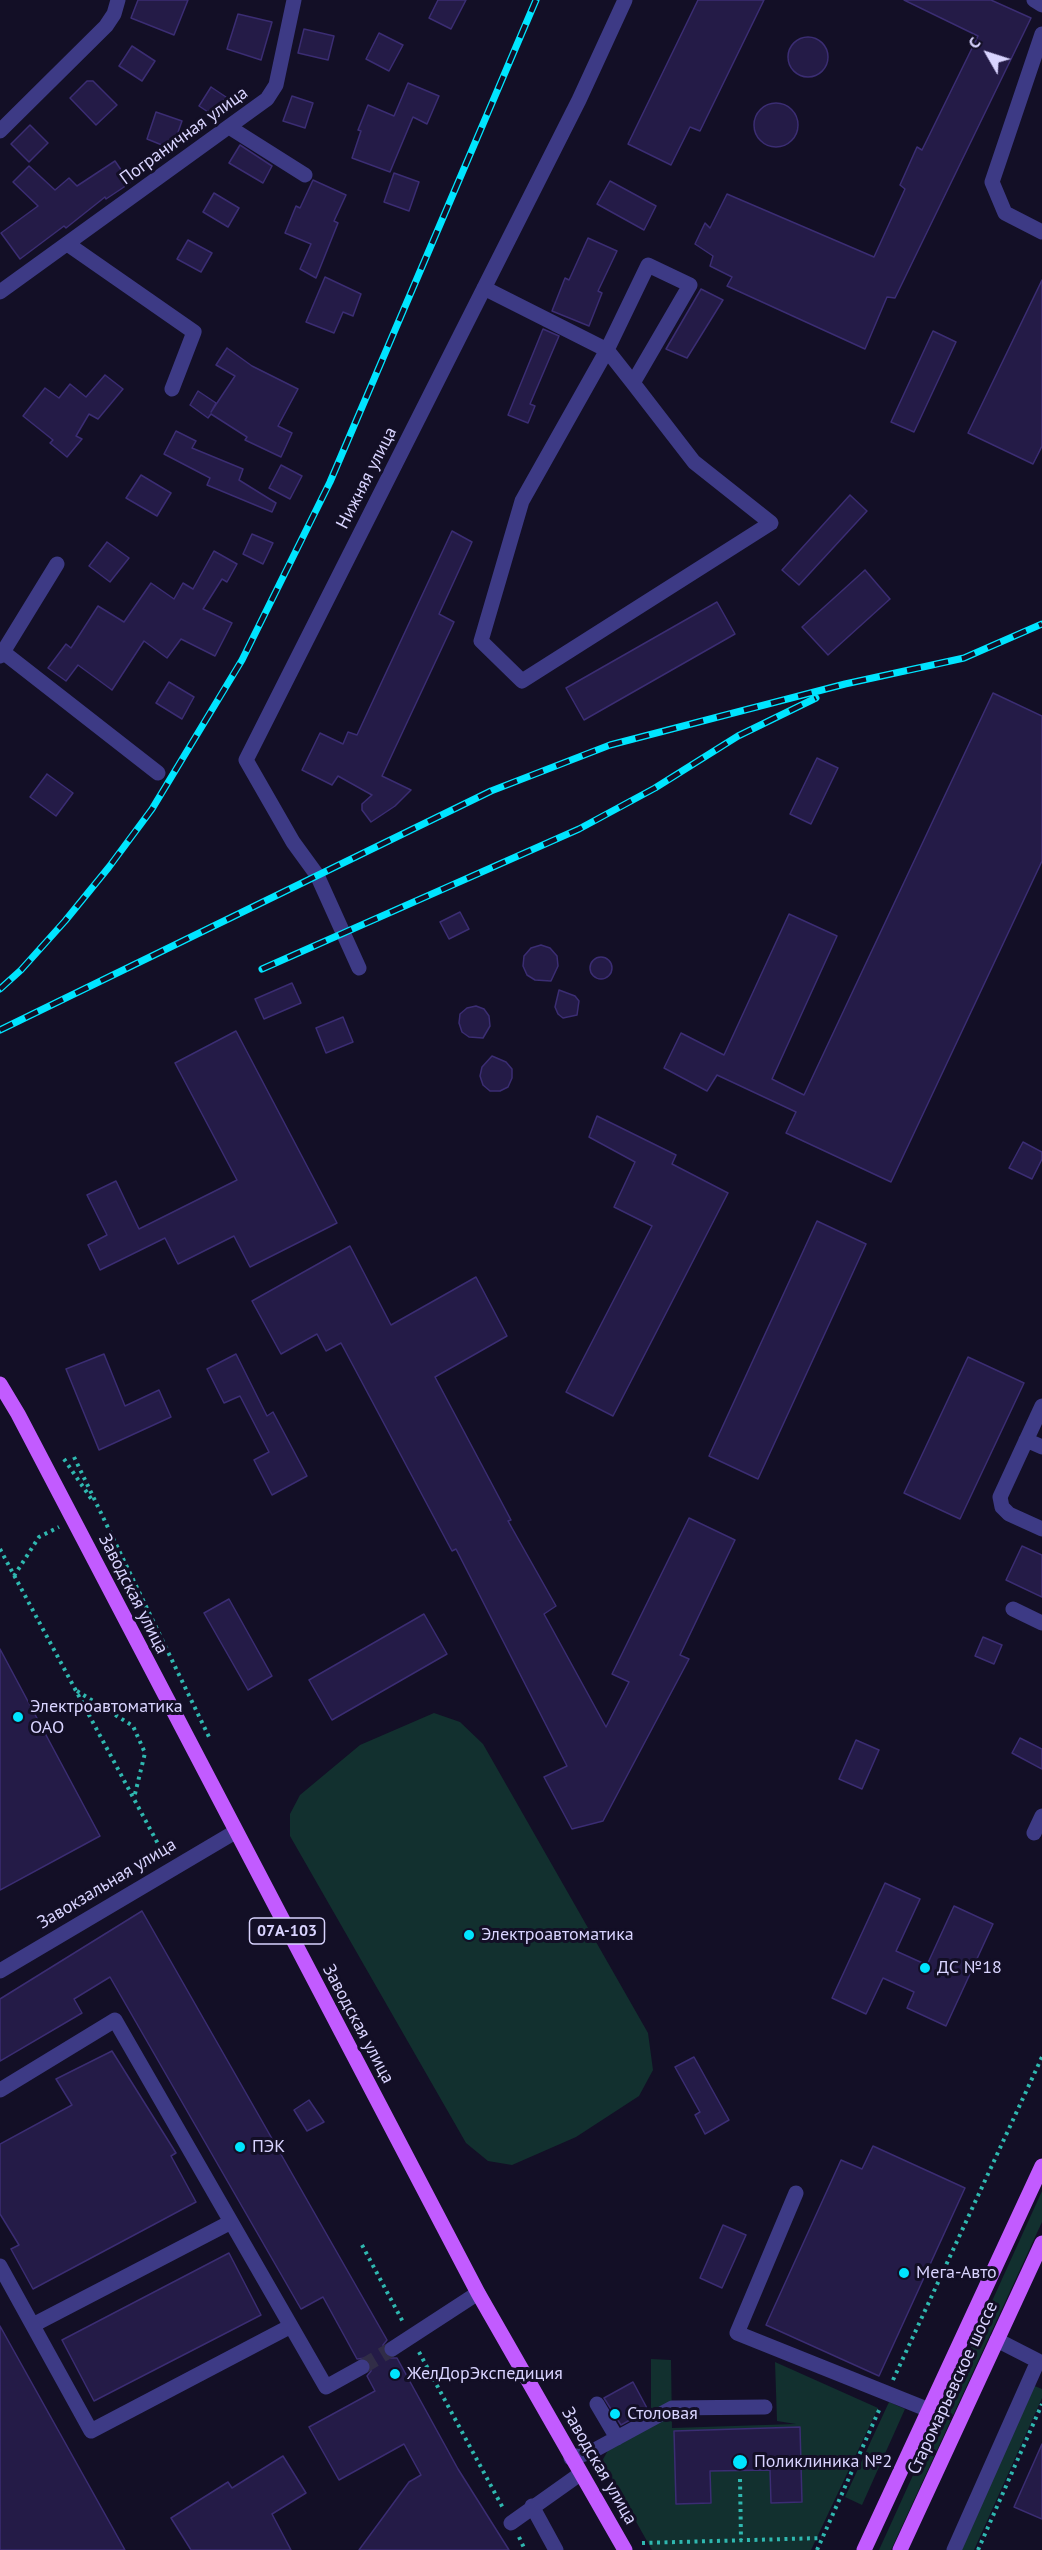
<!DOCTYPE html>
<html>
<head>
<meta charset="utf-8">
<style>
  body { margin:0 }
  #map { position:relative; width:1042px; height:2550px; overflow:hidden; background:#130f26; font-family:"PT Sans",sans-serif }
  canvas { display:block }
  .north { position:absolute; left:958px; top:24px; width:60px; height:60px; -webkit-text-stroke:4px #130f26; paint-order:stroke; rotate:309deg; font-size:16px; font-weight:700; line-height:24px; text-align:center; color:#d9d4ff }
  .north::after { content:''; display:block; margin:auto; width:21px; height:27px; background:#d9d4ff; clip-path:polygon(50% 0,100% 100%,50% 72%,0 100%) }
</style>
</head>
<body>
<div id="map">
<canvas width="1042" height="2550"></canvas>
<div class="north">С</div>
</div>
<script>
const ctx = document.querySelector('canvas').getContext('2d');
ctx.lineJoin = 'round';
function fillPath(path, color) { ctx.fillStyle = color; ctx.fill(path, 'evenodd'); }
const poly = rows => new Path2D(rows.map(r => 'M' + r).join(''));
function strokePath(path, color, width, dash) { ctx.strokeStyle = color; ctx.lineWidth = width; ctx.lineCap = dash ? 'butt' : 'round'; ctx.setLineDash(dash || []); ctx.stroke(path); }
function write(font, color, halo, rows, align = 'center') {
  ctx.font = font + ' "PT Sans",sans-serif'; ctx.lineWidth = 6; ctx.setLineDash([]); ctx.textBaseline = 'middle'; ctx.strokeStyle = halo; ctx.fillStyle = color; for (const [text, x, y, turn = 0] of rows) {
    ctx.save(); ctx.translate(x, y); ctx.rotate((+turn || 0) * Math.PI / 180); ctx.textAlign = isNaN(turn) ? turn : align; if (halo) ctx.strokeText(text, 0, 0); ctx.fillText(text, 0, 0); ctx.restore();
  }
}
fillPath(poly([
  [434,1713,460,1722,483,1744,648,2033,653,2070,639,2096,576,2137,512,2165,488,2161,466,2143,290,1836,290,1814,300,1795,360,1745],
  [1042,2191,1042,2222,891,2550,879,2550],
  [651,2359,671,2360,672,2428,796,2424,777,2421,775,2362,878,2408,811,2550,652,2550,602,2461,620,2429,651,2412],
  [1032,2385,1042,2389,1042,2398,974,2550,959,2550],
  [889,2402,905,2409,862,2505,845,2497]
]), '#12302f');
const building = poly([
  [138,0,188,0,174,35,131,18,138,0],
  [438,0,466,0,451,29,429,18,438,0],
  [698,0,764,0,700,131,690,127,671,165,628,144,698,0],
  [904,0,991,0,1031,18,895,298,887,297,865,349,727,286,732,277,710,266,713,256,695,244,705,223,710,228,727,194,874,257,905,189,900,185,917,147,922,150,978,36,904,0],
  [238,14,272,22,261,60,227,49,238,14],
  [304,29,334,36,328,60,298,53,304,29],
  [379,33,403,45,389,71,366,59,379,33],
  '788 57a20 20 0 1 1 40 0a20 20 0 1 1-40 0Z',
  [132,46,155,61,142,81,119,66,132,46],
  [87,81,93,81,117,105,96,125,70,98,87,81],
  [408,83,439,96,427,124,413,117,390,172,352,158,361,131,358,130,368,105,394,116,408,83],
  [211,87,226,97,214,116,199,106,211,87],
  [292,96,313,103,305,128,283,121,292,96],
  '754 125a22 22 0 1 1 44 0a22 22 0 1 1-44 0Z',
  [156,112,182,121,172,149,147,139,156,112],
  [30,125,48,143,29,162,11,144,30,125],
  [240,145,272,166,263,183,229,163,240,145],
  [115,161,130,183,106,199,105,197,66,228,64,226,20,259,1,233,38,206,13,182,29,166,55,190,69,178,77,186,115,161],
  [394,173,419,182,409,211,384,202,394,173],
  [313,180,346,195,334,221,338,223,316,278,300,269,311,244,285,233,296,206,300,208,313,180],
  [610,181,656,206,644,230,597,204,610,181],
  [214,193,239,208,228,227,203,212,214,193],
  [588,238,617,251,598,291,602,293,589,326,552,311,565,278,569,280,588,238],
  [188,240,212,253,201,272,177,259,188,240],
  [325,277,361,294,353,316,343,312,334,333,306,322,325,277],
  [1042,280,1042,446,1033,464,968,433,1042,280],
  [701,289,723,300,687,358,666,349,701,289],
  [543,329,559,336,530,404,535,406,528,423,508,415,543,329],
  [933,331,956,342,914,432,891,422,933,331],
  [227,348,252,366,298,389,278,426,292,433,281,457,245,440,247,437,211,414,208,418,190,405,198,391,216,403,211,412,235,376,216,365,227,348],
  [105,375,123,389,98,419,89,414,76,436,82,439,67,457,50,443,53,440,23,416,45,388,59,398,70,384,86,397,105,375],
  [176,431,196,441,192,448,243,469,239,480,276,503,272,512,207,485,210,478,164,454,176,431],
  [281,465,302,476,290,499,269,488,281,465],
  [141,475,171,493,157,516,126,498,141,475],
  [850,495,867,511,799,585,782,570,850,495],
  [452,531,472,542,439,614,454,622,382,776,411,790,395,806,371,822,362,810,362,804,372,795,338,776,332,785,302,770,320,733,343,744,348,732,357,735,452,531],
  [252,534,273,543,263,564,243,554,252,534],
  [107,542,129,558,110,582,89,566,107,542],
  [214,551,237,564,227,582,222,579,203,609,232,623,215,656,181,639,167,658,144,641,112,690,78,665,66,681,48,668,66,644,71,648,98,606,124,622,151,583,174,599,183,583,193,589,214,551],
  [865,570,890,599,828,655,802,627,865,570],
  [717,602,735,634,584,720,566,688,717,602],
  [169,682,194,697,182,719,156,703,169,682],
  [993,693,1042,716,1042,861,891,1182,786,1133,796,1112,717,1075,707,1091,664,1068,681,1033,724,1055,789,914,837,936,772,1079,804,1095,993,693],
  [817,758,838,768,811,824,790,814,817,758],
  [47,774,73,793,56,816,30,797,47,774],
  [460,912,469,929,449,939,440,922,460,912],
  [541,945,550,948,557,956,558,966,551,981,535,980,527,975,523,966,524,956,531,948,541,945],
  '590 968a11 11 0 1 1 22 0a11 11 0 1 1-22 0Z',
  [292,983,301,1003,264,1019,255,999,292,983],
  [559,990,575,996,579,1001,577,1015,563,1018,558,1014,555,1007,559,990],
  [476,1006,484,1009,489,1016,490,1026,483,1038,469,1037,462,1032,459,1023,460,1014,467,1008,476,1006],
  [343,1017,353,1042,326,1053,316,1028,343,1017],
  [236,1031,337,1223,250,1267,234,1236,178,1264,165,1238,100,1270,88,1245,107,1235,87,1195,116,1181,139,1229,237,1180,175,1063,236,1031],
  [492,1056,506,1062,512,1069,512,1078,508,1087,500,1091,490,1091,483,1085,480,1076,482,1067,492,1056],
  [597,1116,676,1155,672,1164,728,1193,613,1416,566,1392,652,1226,614,1207,635,1162,589,1137,597,1116],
  [1023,1142,1042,1152,1042,1159,1032,1179,1009,1168,1023,1142],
  [817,1221,866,1244,758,1479,709,1456,817,1221],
  [350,1246,391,1325,476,1277,507,1336,435,1377,511,1520,508,1521,556,1606,544,1614,606,1727,629,1682,612,1674,689,1518,735,1540,680,1655,689,1659,603,1821,572,1829,544,1777,567,1766,456,1549,452,1551,341,1343,326,1351,317,1334,281,1354,252,1301,350,1246],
  [104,1354,125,1406,159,1390,171,1417,99,1450,66,1369,104,1354],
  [236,1354,267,1416,273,1412,307,1476,272,1495,254,1460,269,1452,240,1396,224,1403,207,1369,236,1354],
  [968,1357,1024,1383,960,1519,904,1493,968,1357],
  [1022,1546,1042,1555,1042,1597,1006,1580,1022,1546],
  [229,1599,272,1676,248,1690,204,1613,229,1599],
  [424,1614,447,1654,332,1720,309,1680,424,1614],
  [983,1637,1002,1645,994,1664,975,1656,983,1637],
  [0,1649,100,1836,0,1890,0,1649],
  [1020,1738,1042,1749,1042,1769,1012,1753,1020,1738],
  [856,1740,879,1750,862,1789,839,1779,856,1740],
  [885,1883,920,1899,896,1951,927,1965,954,1906,993,1924,946,2026,907,2008,914,1992,883,1978,866,2014,832,1998,885,1883],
  [142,1911,387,2340,383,2345,384,2354,388,2358,397,2358,458,2469,509,2550,359,2550,409,2482,421,2475,404,2444,339,2480,309,2427,375,2391,367,2376,371,2371,371,2363,366,2358,357,2359,323,2297,301,2309,110,1977,74,1999,82,2013,0,2061,0,1999,142,1911],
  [112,2051,176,2153,171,2156,196,2202,33,2289,11,2249,19,2245,0,2214,0,2144,72,2105,56,2079,112,2051],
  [694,2057,729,2120,705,2134,695,2115,700,2112,675,2067,694,2057],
  [309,2100,324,2122,307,2131,294,2110,309,2100],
  [873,2146,965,2188,879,2376,766,2325,841,2160,862,2169,873,2146],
  [723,2225,746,2235,722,2288,700,2278,723,2225],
  [229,2253,261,2315,94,2401,62,2340,229,2253],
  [0,2326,125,2550,0,2550,0,2326],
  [633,2382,648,2410,621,2425,604,2398,633,2382],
  [800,2427,802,2502,771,2503,770,2470,710,2471,711,2503,676,2504,674,2431,800,2427],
  [1042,2444,1042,2519,1014,2507,1042,2444],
  [283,2456,306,2493,272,2514,291,2550,191,2550,171,2518,228,2482,232,2488,283,2456]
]);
fillPath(building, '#241b47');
strokePath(building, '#3b2d73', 1.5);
strokePath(poly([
  [362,2367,392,2349]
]), '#312d47', 15, [15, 8]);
strokePath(poly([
  [74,1457,209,1737],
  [64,1459,92,1500],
  [0,1549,164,1855],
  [14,1576,39,1537,59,1527],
  [77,1691,133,1726,145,1753,134,1798],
  [362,2245,403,2322],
  [419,2352,504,2510],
  [893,2380,1042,2057],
  [740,2479,741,2540],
  [519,2537,525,2550],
  [642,2543,822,2538],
  [817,2550,880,2408],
  [978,2550,1042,2404]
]), '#2fb8b0', 4, [3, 4.5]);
strokePath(poly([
  [1034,0,1042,5],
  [1042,34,992,182,1005,213,1042,232],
  [229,127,305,175],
  [0,131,106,26,114,14,118,0],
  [69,245,194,332,172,389],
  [484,288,607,350,633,383,694,462,771,523,522,681,481,641,522,501,607,350,648,265,690,285,633,383],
  [0,292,267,99,276,85,294,0],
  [3,652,57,564],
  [0,656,3,652,158,773],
  [359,968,317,875,293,842,246,760,579,100,625,0],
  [1042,1406,1000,1497,1002,1507,1009,1514,1042,1529],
  [1026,1440,1042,1447],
  [1013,1609,1042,1623],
  [1034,1833,1042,1816],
  [0,1971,235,1832],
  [0,2090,115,2020,326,2387,362,2367],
  [796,2193,737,2333,929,2410],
  [0,2266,91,2431,291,2326],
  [33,2325,231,2222],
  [392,2349,478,2293],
  [597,2404,617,2438],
  [571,2458,591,2452,672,2408,765,2407],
  [532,2506,556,2550],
  [511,2523,580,2474],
  [954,2550,1038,2361,997,2340]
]), '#3d3a85', 15);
strokePath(poly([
  [0,1384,18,1414,478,2293,625,2550],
  [864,2550,1042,2166],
  [900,2550,1042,2243]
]), '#c25bff', 15);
const rail = poly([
  [262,969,579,829,655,788,738,736,816,698],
  [0,989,21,970,65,921,109,867,152,809,242,660,330,482,536,0],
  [0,1030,491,791,610,745,845,684,964,658,1042,624]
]);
strokePath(rail, '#00e5ff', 7);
strokePath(rail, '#130f26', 4.5, [14]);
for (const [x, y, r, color] of [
  [18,1717,6,"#00e5ff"],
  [469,1935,6,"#00e5ff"],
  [925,1968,6,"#00e5ff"],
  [240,2147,6,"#00e5ff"],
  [904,2273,6,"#00e5ff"],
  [395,2374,6,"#00e5ff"],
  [615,2414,6,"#00e5ff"],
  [740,2462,8,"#00e5ff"]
]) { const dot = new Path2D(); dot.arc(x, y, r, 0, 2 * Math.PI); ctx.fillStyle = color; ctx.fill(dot); strokePath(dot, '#130f26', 2); }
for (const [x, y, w] of [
  [287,1931,75]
]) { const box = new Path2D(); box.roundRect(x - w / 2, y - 13, w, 26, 4.5); ctx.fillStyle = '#130f26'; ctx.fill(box); strokePath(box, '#d9d4ff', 1.5); }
write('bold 16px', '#d9d4ff', null, [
  ["07А-103",287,1931]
]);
write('18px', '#d9d4ff', '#130f26', [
  ["Пограничная улица",184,136,-36],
  ["Нижняя улица",367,478,-63],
  ["Заводская улица",133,1594,63],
  ["Завокзальная улица",107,1884,-31],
  ["Заводская улица",358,2024,62],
  ["Старомарьевское шоссе",953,2388,-65],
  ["Заводская улица",599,2466,60]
]);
write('18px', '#d9d4ff', '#130f26', [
  ["Электроавтоматика",30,1707],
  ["ОАО",30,1728],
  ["Электроавтоматика",481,1935],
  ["ДС №18",937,1968],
  ["ПЭК",252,2147],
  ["Мега-Авто",916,2273],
  ["ЖелДорЭкспедиция",407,2374],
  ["Столовая",627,2414],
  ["Поликлиника №2",754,2462]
], 'left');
</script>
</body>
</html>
